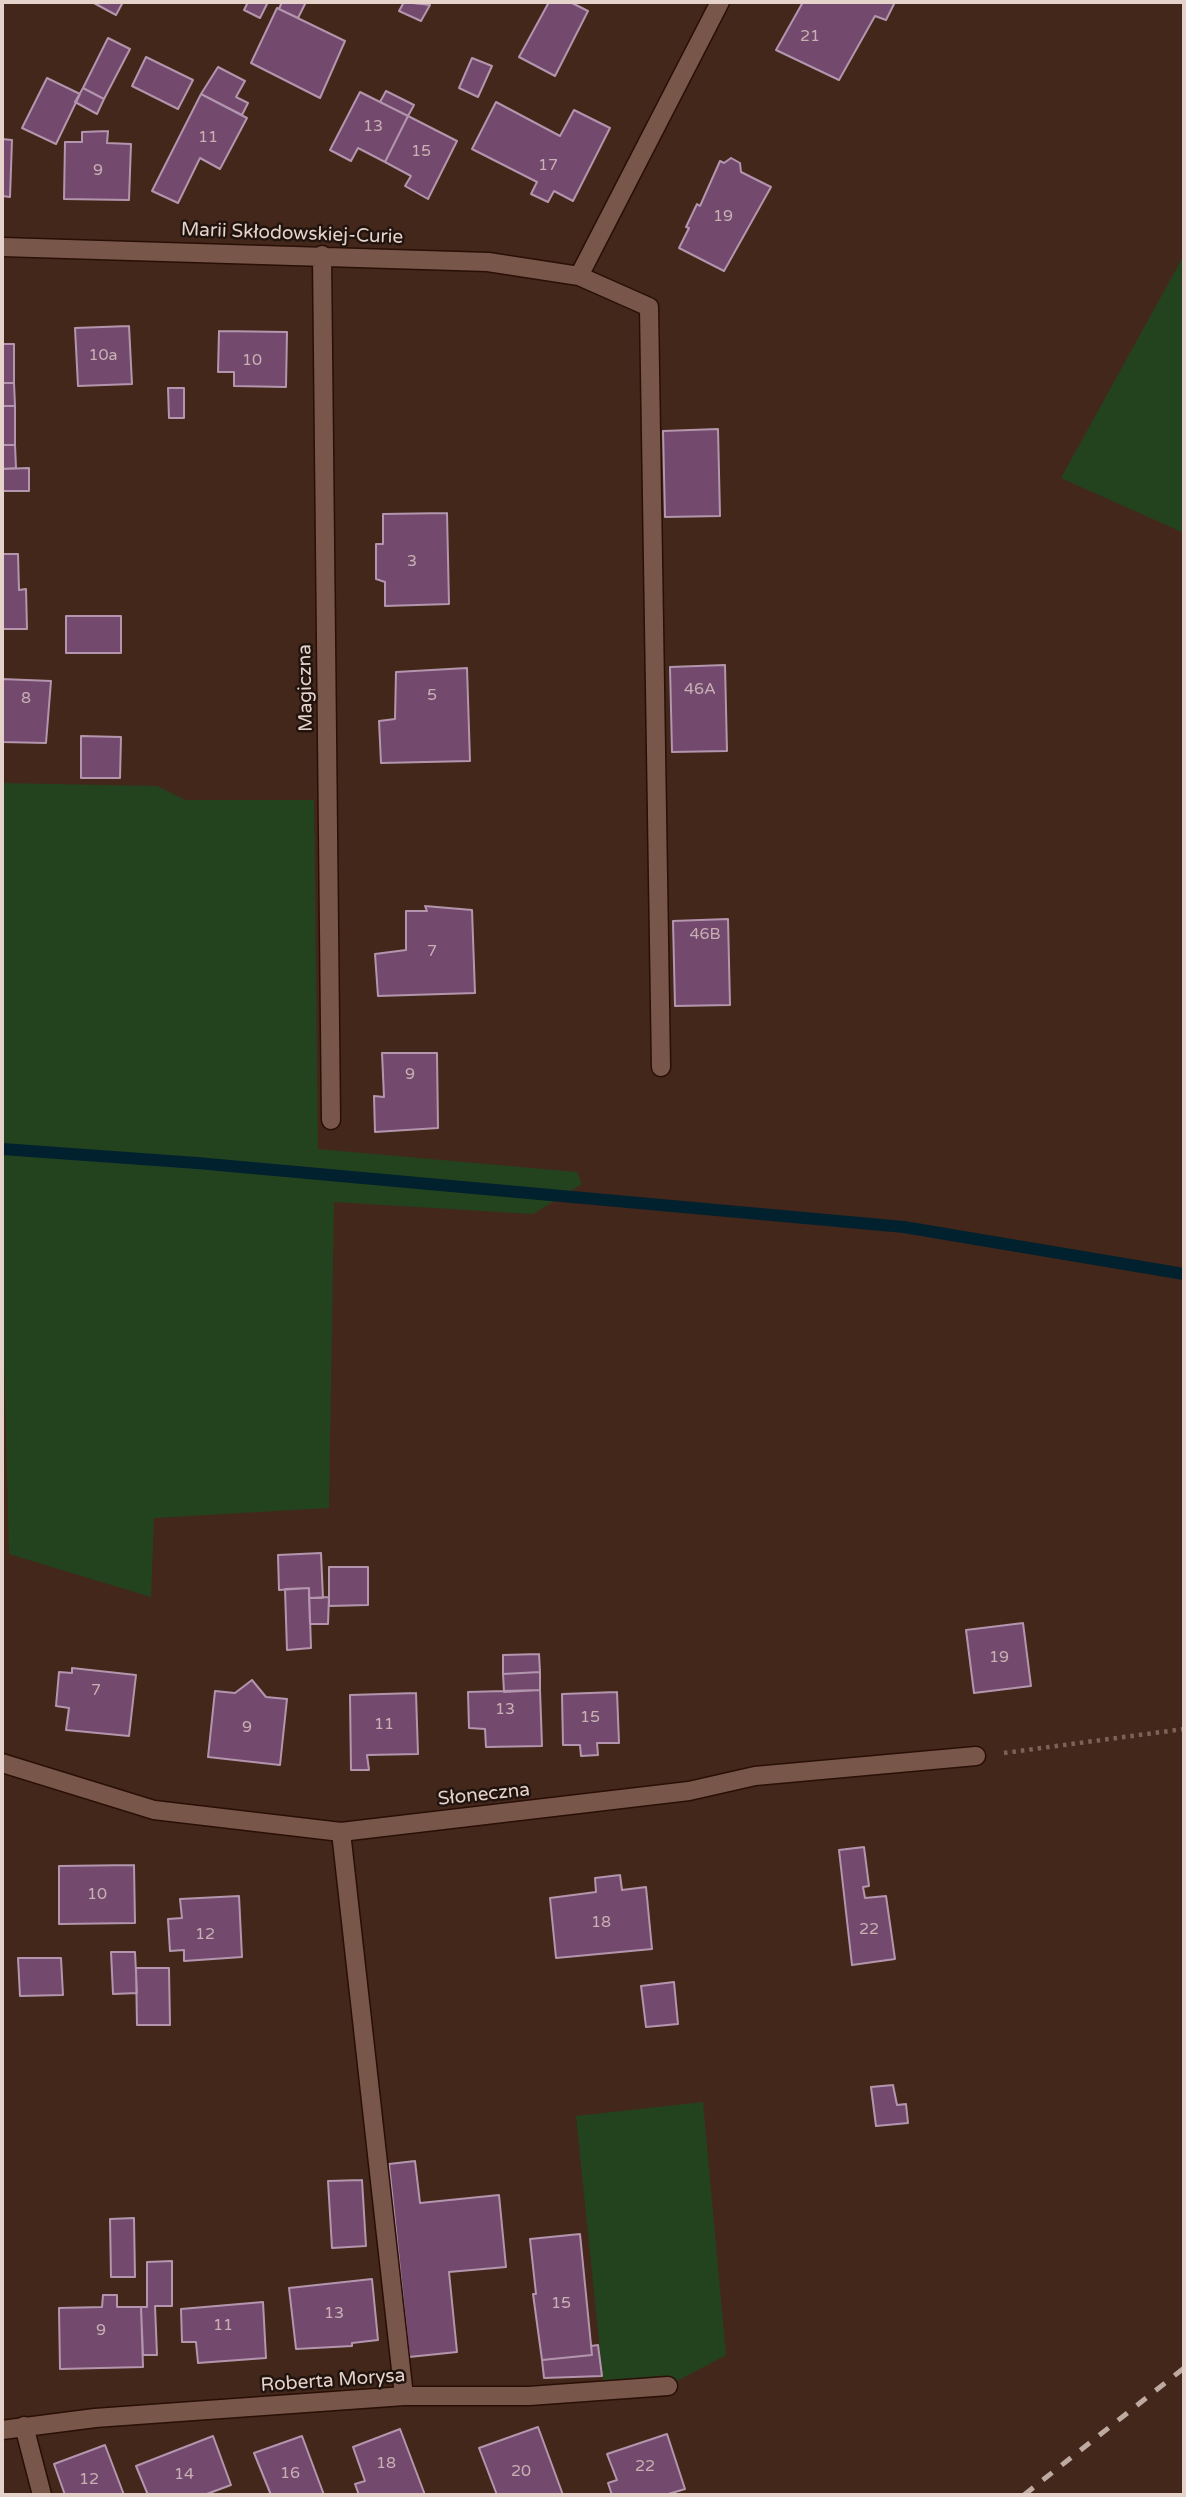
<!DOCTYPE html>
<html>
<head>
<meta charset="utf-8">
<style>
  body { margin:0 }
  #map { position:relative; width:1186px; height:2497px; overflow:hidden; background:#44271b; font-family:"Varela Round",sans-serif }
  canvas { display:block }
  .frame { position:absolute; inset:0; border:4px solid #e5d2cb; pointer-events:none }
</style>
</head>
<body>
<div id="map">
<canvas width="1186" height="2497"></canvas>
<div class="frame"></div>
</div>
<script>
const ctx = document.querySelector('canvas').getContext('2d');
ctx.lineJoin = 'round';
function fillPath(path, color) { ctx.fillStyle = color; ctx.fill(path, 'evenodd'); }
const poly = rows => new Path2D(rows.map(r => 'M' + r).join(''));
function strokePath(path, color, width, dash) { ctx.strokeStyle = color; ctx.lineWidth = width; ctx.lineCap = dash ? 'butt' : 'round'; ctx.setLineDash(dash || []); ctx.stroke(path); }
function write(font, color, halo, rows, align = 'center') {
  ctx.font = font + ' "Varela Round",sans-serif'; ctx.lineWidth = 5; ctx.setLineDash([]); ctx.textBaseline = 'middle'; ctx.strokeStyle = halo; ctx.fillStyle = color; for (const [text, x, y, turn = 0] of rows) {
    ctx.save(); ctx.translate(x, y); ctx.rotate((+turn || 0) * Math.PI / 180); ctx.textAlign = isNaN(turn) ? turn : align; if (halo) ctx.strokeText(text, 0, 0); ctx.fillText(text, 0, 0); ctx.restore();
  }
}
fillPath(poly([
  [1184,255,1184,533,1061,478],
  [2,783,157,786,185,800,314,800,318,1149,577,1172,582,1184,533,1214,334,1202,329,1508,154,1518,151,1597,9,1554,2,1278],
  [703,2102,726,2355,668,2386,604,2390,576,2116]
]), '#23431e');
strokePath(poly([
  [2,1149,197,1163,904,1227,1184,1274]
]), '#02212f', 12);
const building = poly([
  [92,2,123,2,116,15,92,2],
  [248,2,268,2,260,18,244,10,248,2],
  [282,2,306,2,298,18,279,9,282,2],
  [404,2,430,5,421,21,399,11,404,2],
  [549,2,570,2,588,11,555,76,519,57,549,2],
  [803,2,895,2,886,20,875,16,839,80,776,50,803,2],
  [277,8,345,41,320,98,251,63,277,8],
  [108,38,130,49,104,99,83,88,108,38],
  [146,57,193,80,178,109,132,86,146,57],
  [472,58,492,66,478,97,459,88,472,58],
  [218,67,245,81,236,97,248,103,242,115,201,94,218,67],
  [47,78,80,94,56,144,22,128,47,78],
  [83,88,104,99,97,114,75,102,83,88],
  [386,91,414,105,408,116,380,102,386,91],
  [360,92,408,116,385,162,358,148,351,161,330,150,360,92],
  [201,94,247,118,220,169,200,158,178,203,152,191,201,94],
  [496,102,560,136,574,110,610,128,573,201,554,191,548,202,531,194,537,182,472,149,496,102],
  [408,116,457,141,428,199,405,186,411,176,385,162,408,116],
  [108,131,107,143,131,144,129,200,64,199,65,142,82,142,82,132,108,131],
  [2,139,12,140,10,197,2,196,2,139],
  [731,158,740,163,741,172,771,187,724,271,679,248,689,228,686,227,697,204,700,206,720,161,724,163,731,158],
  [129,326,132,384,78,386,75,328,129,326],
  [219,331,287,332,286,387,234,386,234,372,218,372,219,331],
  [2,344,14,344,14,383,2,383,2,344],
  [2,383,14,383,15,406,2,406,2,383],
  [168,388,184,388,184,418,169,418,168,388],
  [2,406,15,406,15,445,2,445,2,406],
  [718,429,720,516,665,517,663,431,718,429],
  [2,445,15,445,16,468,2,469,2,445],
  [29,468,29,491,2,491,2,469,29,468],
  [447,513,449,604,385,606,385,582,376,579,376,544,383,544,383,514,447,513],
  [2,554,18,554,19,590,26,589,27,629,2,629,2,554],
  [66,616,121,616,121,653,66,653,66,616],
  [725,665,727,751,672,752,670,667,725,665],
  [467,668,470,761,381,763,379,721,395,719,396,672,467,668],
  [2,679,51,681,46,743,2,742,2,679],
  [81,736,121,737,120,778,81,778,81,736],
  [425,906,472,910,475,993,378,996,375,954,406,950,406,911,427,911,425,906],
  [728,919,730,1005,675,1006,673,921,728,919],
  [382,1053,437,1053,438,1128,375,1132,374,1096,384,1097,382,1053],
  [321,1553,323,1598,309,1598,309,1588,279,1590,278,1555,321,1553],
  [329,1567,368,1567,368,1605,329,1606,329,1567],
  [309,1588,311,1648,287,1650,285,1589,309,1588],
  [329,1597,328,1624,310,1624,309,1598,329,1597],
  [1023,1623,1031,1686,974,1693,966,1630,1023,1623],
  [539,1654,540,1672,503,1674,503,1655,539,1654],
  [72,1668,136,1675,129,1736,66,1730,69,1708,56,1706,59,1672,72,1673,72,1668],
  [540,1672,540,1690,504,1692,503,1674,540,1672],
  [252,1680,266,1697,287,1699,280,1765,208,1757,215,1691,235,1693,252,1680],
  [540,1690,542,1746,486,1747,485,1729,469,1728,468,1692,540,1690],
  [617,1692,619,1743,597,1743,598,1755,581,1756,580,1745,563,1745,562,1694,617,1692],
  [416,1693,418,1754,367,1755,369,1770,351,1770,350,1695,416,1693],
  [864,1847,869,1886,863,1887,865,1898,886,1896,895,1959,852,1965,839,1850,864,1847],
  [134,1865,135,1923,59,1924,59,1866,134,1865],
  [620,1875,622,1890,646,1887,652,1949,556,1958,550,1898,596,1892,595,1878,620,1875],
  [239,1896,242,1957,184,1961,184,1950,170,1951,168,1919,182,1918,180,1899,239,1896],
  [111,1952,135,1952,137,1993,113,1994,111,1952],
  [18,1958,61,1958,63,1995,20,1996,18,1958],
  [136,1968,169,1968,170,2025,137,2025,136,1968],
  [674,1982,678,2024,646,2027,641,1986,674,1982],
  [893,2085,897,2105,906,2104,908,2123,876,2126,871,2087,893,2085],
  [415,2161,420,2203,499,2195,506,2267,449,2272,457,2352,409,2357,389,2164,415,2161],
  [362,2180,366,2246,332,2248,328,2181,362,2180],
  [134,2218,135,2277,111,2277,110,2219,134,2218],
  [580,2234,592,2355,542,2360,533,2294,536,2294,530,2239,580,2234],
  [172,2261,172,2306,155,2306,157,2355,143,2355,141,2307,147,2307,147,2262,172,2261],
  [372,2279,378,2340,352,2343,352,2346,296,2349,289,2288,372,2279],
  [103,2295,117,2295,117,2307,141,2307,143,2367,60,2369,59,2308,102,2307,103,2295],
  [263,2302,266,2358,198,2363,196,2342,182,2342,181,2309,263,2302],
  [598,2345,602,2376,544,2378,542,2360,592,2355,591,2346,598,2345],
  [538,2427,563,2495,497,2495,479,2448,538,2427],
  [400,2429,425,2495,359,2495,355,2484,365,2481,353,2447,400,2429],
  [667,2434,685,2489,665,2495,612,2495,608,2483,617,2480,607,2454,667,2434],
  [213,2436,231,2485,204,2495,148,2495,136,2466,213,2436],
  [302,2436,324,2495,271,2495,254,2453,302,2436],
  [105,2445,124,2495,65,2495,54,2464,105,2445]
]);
fillPath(building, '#734a6d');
strokePath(building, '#b396ad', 2);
const minor = poly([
  [2,247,488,262,579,276,649,307,661,1067],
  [322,255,331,1120],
  [579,276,720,2],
  [2,1763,154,1810,341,1832,689,1791,755,1776,976,1756],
  [341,1832,404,2396],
  [24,2426,42,2495],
  [2,2430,95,2418,404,2396,529,2396,668,2386]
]);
strokePath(minor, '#290f05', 21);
strokePath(poly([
  [1004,1753,1184,1729]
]), '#7c6258', 4.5, [3.5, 5]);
strokePath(minor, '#78574a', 18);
strokePath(poly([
  [1024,2495,1184,2368]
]), '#bfaaa2', 5, [12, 12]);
write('16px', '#c8b0b4', null, [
  ["21",810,37],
  ["13",373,127],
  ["11",208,138],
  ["15",421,152],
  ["17",548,166],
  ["9",98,171],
  ["19",723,217],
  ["10a",103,356],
  ["10",252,361],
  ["3",412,562],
  ["46A",700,690],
  ["5",432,696],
  ["8",26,699],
  ["46B",705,935],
  ["7",432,952],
  ["9",410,1075],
  ["19",999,1658],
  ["7",96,1691],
  ["13",505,1710],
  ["15",590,1718],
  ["11",384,1725],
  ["9",247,1728],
  ["10",97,1895],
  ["18",601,1923],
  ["22",869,1930],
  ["12",205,1935],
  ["15",561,2304],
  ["13",334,2314],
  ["11",223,2326],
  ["9",101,2331],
  ["18",386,2464],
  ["22",645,2467],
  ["20",521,2472],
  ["16",290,2474],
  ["14",184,2475],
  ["12",89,2480]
]);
write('19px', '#e5d2cb', '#21140f', [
  ["Marii Skłodowskiej-Curie",292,234,2],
  ["Magiczna",306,688,-91],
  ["Słoneczna",484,1795,-6],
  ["Roberta Morysa",333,2381,-4]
]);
</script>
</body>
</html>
